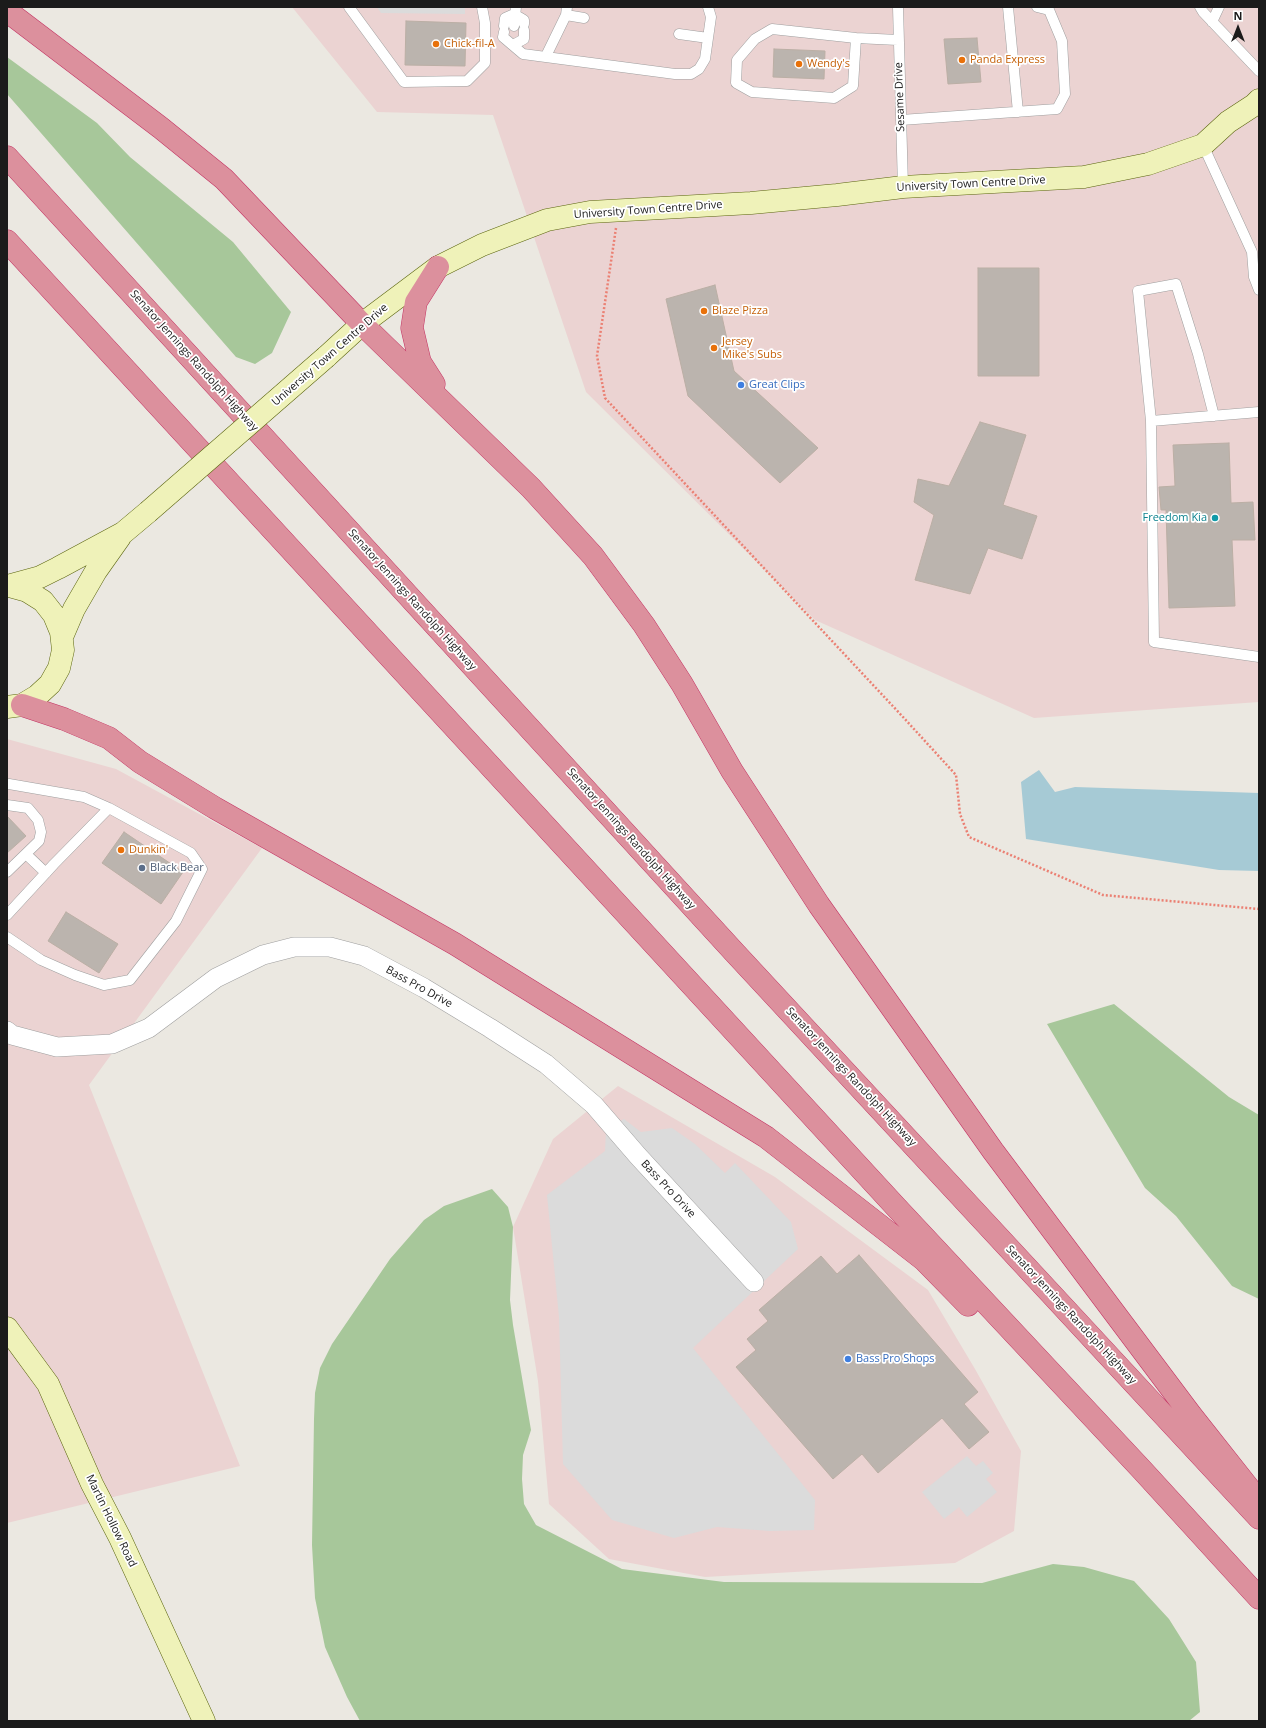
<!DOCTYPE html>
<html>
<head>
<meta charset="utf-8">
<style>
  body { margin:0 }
  #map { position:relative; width:1266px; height:1728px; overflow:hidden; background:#ebe8e1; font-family:"Open Sans",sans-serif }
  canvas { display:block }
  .frame { position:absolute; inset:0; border:8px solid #1b1b1b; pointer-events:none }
  .north { position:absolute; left:1218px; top:8px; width:40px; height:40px; -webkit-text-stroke:3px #fff; paint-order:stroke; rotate:0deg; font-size:11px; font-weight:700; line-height:16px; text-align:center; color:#1b1b1b }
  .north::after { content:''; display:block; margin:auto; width:14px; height:18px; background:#1b1b1b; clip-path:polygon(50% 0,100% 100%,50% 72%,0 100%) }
</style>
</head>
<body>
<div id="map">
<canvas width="1266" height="1728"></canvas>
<div class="frame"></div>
<div class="north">N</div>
</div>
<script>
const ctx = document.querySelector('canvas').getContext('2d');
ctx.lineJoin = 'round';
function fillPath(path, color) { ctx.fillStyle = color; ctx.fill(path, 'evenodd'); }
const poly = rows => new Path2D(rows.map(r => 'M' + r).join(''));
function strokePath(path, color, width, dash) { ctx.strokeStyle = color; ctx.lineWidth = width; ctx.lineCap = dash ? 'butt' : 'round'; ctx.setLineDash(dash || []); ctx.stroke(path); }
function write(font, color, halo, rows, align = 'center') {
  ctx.font = font + ' "Open Sans",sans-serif'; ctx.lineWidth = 3.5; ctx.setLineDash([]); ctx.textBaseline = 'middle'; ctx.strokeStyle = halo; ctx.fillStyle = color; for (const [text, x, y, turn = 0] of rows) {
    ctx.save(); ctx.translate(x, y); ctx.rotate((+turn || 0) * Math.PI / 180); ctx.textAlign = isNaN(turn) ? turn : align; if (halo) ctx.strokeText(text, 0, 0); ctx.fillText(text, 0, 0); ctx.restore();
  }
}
fillPath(poly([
  [292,7,1259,7,1259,702,1034,718,815,620,586,392,493,115,377,112],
  [7,739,116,769,262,848,89,1085,240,1466,7,1523],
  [618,1086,775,1177,928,1290,975,1369,1021,1451,1014,1531,955,1563,705,1577,609,1559,549,1504,538,1381,513,1227,553,1139]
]), '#ebd3d2');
fillPath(poly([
  [7,57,97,123,130,157,233,242,291,312,272,353,255,364,236,357,7,94],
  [1114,1004,1229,1097,1259,1115,1259,1299,1232,1286,1176,1216,1145,1188,1047,1024],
  [492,1189,508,1207,513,1227,510,1300,513,1325,531,1430,523,1455,522,1479,524,1504,536,1525,622,1569,724,1582,982,1583,1053,1564,1084,1567,1134,1581,1169,1619,1196,1662,1200,1712,1189,1721,360,1721,347,1697,325,1647,315,1598,312,1545,314,1419,315,1393,320,1368,332,1344,390,1259,424,1220,444,1206]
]), '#a7c79a');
fillPath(poly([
  [377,7,465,7,465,14,381,13],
  [624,1119,641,1132,672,1128,695,1144,725,1173,735,1163,791,1222,798,1249,693,1348,815,1500,814,1530,770,1531,717,1527,674,1538,612,1520,563,1464,559,1317,547,1195,605,1151,606,1130],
  [967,1456,976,1466,983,1461,993,1473,986,1479,997,1492,967,1517,959,1507,944,1519,922,1492]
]), '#dbdbdb');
fillPath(poly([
  [1039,770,1055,792,1075,787,1259,793,1259,871,1219,870,1026,839,1021,782]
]), '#a6cad5');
const building = poly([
  [406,21,466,23,465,66,405,65,406,21],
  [977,38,981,82,948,84,944,39,977,38],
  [774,49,825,51,824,79,773,77,774,49],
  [978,268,1039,268,1039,376,978,376,978,268],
  [715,285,734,371,818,448,780,483,688,396,666,299,715,285],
  [980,422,1026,435,1003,505,1037,516,1022,559,988,548,970,594,915,580,934,515,914,502,918,479,949,486,980,422],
  [1229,443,1231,503,1253,502,1255,540,1232,540,1235,606,1169,608,1166,510,1161,510,1159,487,1175,486,1173,445,1229,443],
  [7,816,26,836,7,853,7,816],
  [124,832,183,872,161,904,102,863,124,832],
  [66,912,118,944,99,973,48,941,66,912],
  [859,1255,978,1392,964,1404,989,1432,969,1449,942,1418,878,1473,862,1454,833,1479,736,1367,756,1350,747,1339,768,1321,759,1310,821,1256,837,1274,859,1255]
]);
fillPath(building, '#bbb4ae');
strokePath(building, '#bbafa5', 1);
const lane = poly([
  [349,7,404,82,467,81,485,63,485,23,482,7],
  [567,7,566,15,584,18],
  [898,7,903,187],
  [1008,7,1018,112],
  [1200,7,1203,12,1259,71],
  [514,14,524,20,524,24],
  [1212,22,1219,7],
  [504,26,505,18,514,14],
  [514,26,516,7],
  [504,32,503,37,523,54,675,74,691,74,699,69,705,59,711,17,708,7],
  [679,34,708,38],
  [856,38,853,86,834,98,752,92,736,83,737,60,755,39,772,29,856,38,898,40],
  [513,45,524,39,524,30],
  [546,56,566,15],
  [901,120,1057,109,1065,94,1062,41,1049,10,1037,7],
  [1203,145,1252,252,1254,277,1259,290],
  [1214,416,1198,354,1176,284,1138,291,1151,421,1259,412],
  [1151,421,1154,642,1259,657],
  [9,784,84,797,109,808],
  [7,805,28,808,38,820,41,832,39,841,7,872],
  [26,854,46,873],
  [7,915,54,864,109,808,191,853,202,869,176,921,130,980,104,985,75,975,41,960,7,937]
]);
const street = poly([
  [7,1031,12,1035,57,1047,112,1044,149,1028,216,978,263,955,294,947,330,947,364,956,424,988,490,1028,546,1064,594,1105,638,1156,754,1282]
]);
const secondary = poly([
  [326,357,362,324,438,267,482,245,547,220,590,212,751,203,837,195,903,187,1084,177,1148,164,1203,145,1228,122,1254,105,1259,100],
  [7,586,40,577,58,568,123,533,148,512],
  [62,637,74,609,96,571,120,537],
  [7,707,22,705,37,696,50,684,59,668,63,650,61,632,54,615,43,601,27,591,9,586],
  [7,1328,48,1384,92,1484,120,1538,204,1721]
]);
const highway = poly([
  [7,11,161,128,224,179,362,324,531,488,593,556,644,625,682,684,732,771,819,905,993,1151,1191,1415,1259,1501],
  [7,157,735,953,1259,1518],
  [7,241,896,1207,1143,1471,1259,1598],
  [434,384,420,362,412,328,416,302,438,267],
  [22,705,64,719,109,738,140,762,215,808,455,944,766,1137,924,1260,968,1305]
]);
strokePath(lane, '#9f9f9f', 11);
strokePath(street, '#9f9f9f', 20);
strokePath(secondary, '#5b650f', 23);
strokePath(highway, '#c33564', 23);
strokePath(poly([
  [616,228,597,356,605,398,903,717,956,775,960,814,969,837,1103,895,1259,909]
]), '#eb8073', 2.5, [2, 2]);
strokePath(lane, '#fff', 10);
strokePath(street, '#fff', 19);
strokePath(secondary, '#eff2b9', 22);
strokePath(highway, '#dc909d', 22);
const secondaryBridge = poly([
  [148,512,326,357]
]);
strokePath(secondaryBridge, '#5b650f', 23, []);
strokePath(secondaryBridge, '#eff2b9', 22);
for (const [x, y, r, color] of [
  [436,44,4,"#e8710a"],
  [962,60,4,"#e8710a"],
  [799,64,4,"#e8710a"],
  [704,311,4,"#e8710a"],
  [714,348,4,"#e8710a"],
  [741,385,4,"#3f7fe0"],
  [1215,518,4,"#0f9aa8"],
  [121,850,4,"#e8710a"],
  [142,868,4,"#5c6f8a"],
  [848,1359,4,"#3f7fe0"]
]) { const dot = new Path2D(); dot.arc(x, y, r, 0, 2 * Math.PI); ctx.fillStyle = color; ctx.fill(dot); strokePath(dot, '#fff', 1.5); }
write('11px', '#c56008', '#fff', [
  ["Chick-fil-A",444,44],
  ["Panda Express",970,60],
  ["Wendy's",807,64],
  ["Blaze Pizza",712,311],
  ["Jersey",722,342],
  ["Mike's Subs",722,355],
  ["Dunkin'",129,850]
], 'left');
write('11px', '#1b1b1b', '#fff', [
  ["Sesame Drive",900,97,-92],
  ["University Town Centre Drive",971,184,-3],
  ["University Town Centre Drive",648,210,-4],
  ["University Town Centre Drive",330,355,-41],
  ["Senator Jennings Randolph Highway",194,361,48],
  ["Senator Jennings Randolph Highway",412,600,48],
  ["Senator Jennings Randolph Highway",631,839,48],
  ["Bass Pro Drive",419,987,29],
  ["Senator Jennings Randolph Highway",851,1077,47],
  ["Bass Pro Drive",668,1189,47],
  ["Senator Jennings Randolph Highway",1071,1315,47],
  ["Martin Hollow Road",111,1521,64]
]);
write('11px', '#366cbe', '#fff', [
  ["Great Clips",749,385],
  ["Bass Pro Shops",856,1359]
], 'left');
write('11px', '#0d838f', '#fff', [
  ["Freedom Kia",1207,518]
], 'right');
write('11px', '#4e5e75', '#fff', [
  ["Black Bear",150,868]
], 'left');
</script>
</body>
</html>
